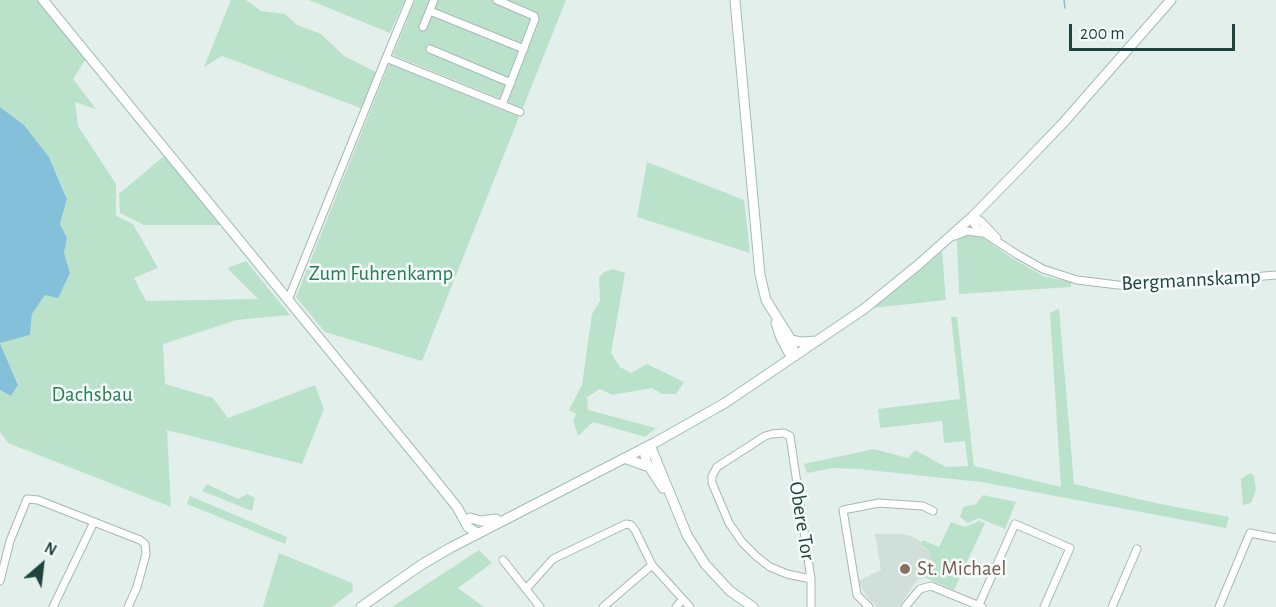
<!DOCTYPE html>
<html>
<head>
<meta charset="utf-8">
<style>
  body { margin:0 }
  #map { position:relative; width:1276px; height:607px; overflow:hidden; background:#e3efeb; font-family:"Alegreya Sans",sans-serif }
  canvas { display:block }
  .north { position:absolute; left:12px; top:535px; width:60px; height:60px; -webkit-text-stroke:4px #f5fbf9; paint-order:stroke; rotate:28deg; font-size:16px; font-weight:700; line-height:24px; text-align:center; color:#20433f }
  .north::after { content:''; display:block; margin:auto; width:21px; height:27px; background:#20433f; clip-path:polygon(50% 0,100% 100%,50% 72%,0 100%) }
  .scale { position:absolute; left:1069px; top:24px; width:166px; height:27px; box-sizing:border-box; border:3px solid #20433f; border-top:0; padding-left:8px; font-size:18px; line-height:21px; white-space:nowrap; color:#20433f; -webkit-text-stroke:4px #f5fbf9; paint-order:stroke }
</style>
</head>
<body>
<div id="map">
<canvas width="1276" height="607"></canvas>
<div class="north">N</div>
<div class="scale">200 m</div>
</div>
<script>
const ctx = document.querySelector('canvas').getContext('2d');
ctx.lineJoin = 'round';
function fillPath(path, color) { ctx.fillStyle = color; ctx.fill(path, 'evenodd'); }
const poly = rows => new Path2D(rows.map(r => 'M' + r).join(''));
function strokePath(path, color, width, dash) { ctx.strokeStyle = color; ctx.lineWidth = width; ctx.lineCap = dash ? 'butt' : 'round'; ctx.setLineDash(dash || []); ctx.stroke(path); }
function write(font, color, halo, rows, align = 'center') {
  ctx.font = font + ' "Alegreya Sans",sans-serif'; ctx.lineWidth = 5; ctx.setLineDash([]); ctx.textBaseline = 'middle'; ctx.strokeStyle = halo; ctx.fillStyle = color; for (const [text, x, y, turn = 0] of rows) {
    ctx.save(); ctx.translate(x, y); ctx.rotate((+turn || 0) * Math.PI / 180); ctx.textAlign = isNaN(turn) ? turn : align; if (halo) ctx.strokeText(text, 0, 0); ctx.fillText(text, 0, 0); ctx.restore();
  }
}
fillPath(poly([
  [875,534,900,534,912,536,922,542,921,546,929,550,932,565,926,578,917,580,899,607,877,607,867,597,858,581,881,570]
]), '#d1dfdb');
fillPath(poly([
  [0,0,41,0,87,57,73,79,96,109,75,102,78,126,116,184,116,216,133,224,158,268,134,278,146,301,258,299,227,268,246,261,290,315,237,320,163,344,165,384,213,398,228,418,315,385,324,409,302,464,167,430,171,507,8,443,0,432,0,390,11,396,18,385,0,342,30,335,32,314,45,295,70,273,64,253,67,238,60,224,67,199,63,188,49,157,24,125,0,107],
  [231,0,246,0,261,11,285,14,297,25,321,34,344,56,376,72,363,109,222,56,204,67],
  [309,0,405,0,390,33],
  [415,0,566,0,523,108,393,55],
  [389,64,519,117,422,361,325,332,296,297],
  [165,155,221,225,144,225,120,213,119,194],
  [647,162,744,200,750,253,637,217],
  [969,235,984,238,1010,257,1043,276,1071,282,1071,287,959,294,957,240],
  [942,251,946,300,873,308],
  [613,269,625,273,611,353,620,367,631,373,647,364,684,382,676,394,662,394,652,388,612,395,600,389,587,397,588,410,656,428,645,437,593,422,578,436,573,421,576,414,569,410,582,385,592,314,600,301,599,278,604,272],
  [1059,309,1074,484,1155,503,1229,517,1226,528,981,482,859,469,833,468,807,473,804,464,874,449,908,458,915,450,946,467,968,466,965,441,944,443,942,421,880,428,878,409,960,399,951,317,957,317,974,466,1061,487,1050,313],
  [1250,473,1254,476,1256,490,1251,503,1243,505,1241,479],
  [207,484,238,499,247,494,255,498,252,511,202,491],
  [983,495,1016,502,1005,529,979,518,968,523,960,517,963,507,976,504],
  [190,496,287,537,285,544,187,504],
  [979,521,985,523,954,590,926,578,932,565,929,550,921,545,923,540,939,547,951,522,965,527],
  [479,550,492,563,458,588,484,607,392,607],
  [279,553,352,583,353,591,332,607,263,607]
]), '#bae2cb');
fillPath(poly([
  [0,107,24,125,49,157,67,199,60,224,67,238,64,253,70,273,58,298,45,295,32,314,30,335,0,343,18,385,11,396,0,390]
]), '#85c0da');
strokePath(poly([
  [1064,0,1065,8]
]), '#85c0da', 1.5);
const street = poly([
  [410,0,386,58,520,112],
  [497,0,534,16,535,19,502,105],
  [430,11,524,49],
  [423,27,434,0],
  [430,49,511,83],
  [973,216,974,224,978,229,1018,255,1043,269,1077,280,1118,285,1150,286,1276,275],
  [973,216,981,221,997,238],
  [955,236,967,231,981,233],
  [288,300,386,58],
  [503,560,540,607],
  [811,579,787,574,770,567,756,556,742,542,729,523,712,483,712,476,717,467,765,436,772,434,784,433,790,436,811,579,811,607],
  [0,581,10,541,27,499,38,500,140,540,145,544,146,554,137,587,128,607],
  [526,589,553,559,626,524,631,525,635,530,652,565,690,607],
  [53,607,94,522],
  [603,607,652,565],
  [676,607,682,600],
  [869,607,857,595,843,510,879,503,923,506,933,511],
  [905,607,920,589,931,586,982,607],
  [978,607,1015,524,1070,548,1044,607],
  [1112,607,1137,549],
  [1219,607,1250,533,1276,538]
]);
const secondary = poly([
  [43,0,428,471,457,507,468,527,477,533],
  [735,0,760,275,766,300,791,340,795,356],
  [776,323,781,338,789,353,795,356],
  [791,340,801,342,817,341],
  [650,445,687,535,705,564,730,591,753,607],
  [644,448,646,462,663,488],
  [624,458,649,467],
  [470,518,481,521,496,519],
  [361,607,421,565,450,548,656,442,725,403,864,309,918,265,973,216,1019,169,1064,122,1171,0]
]);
strokePath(street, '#a5b8b4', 9);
strokePath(secondary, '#a0bcb7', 11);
strokePath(street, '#fff', 7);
strokePath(secondary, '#fff', 9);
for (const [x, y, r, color] of [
  [905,569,6,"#8d6e63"]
]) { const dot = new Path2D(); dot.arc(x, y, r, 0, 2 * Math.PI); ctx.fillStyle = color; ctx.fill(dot); strokePath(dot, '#f5fbf9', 2); }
write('21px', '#257f56', '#f5fbf9', [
  ["Zum Fuhrenkamp",381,274],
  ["Dachsbau",92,395]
]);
write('21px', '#20433f', '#f5fbf9', [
  ["Bergmannskamp",1191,280,-3],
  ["Obere Tor",802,521,81]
]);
write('21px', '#785e54', '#f5fbf9', [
  ["St. Michael",917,569]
], 'left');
</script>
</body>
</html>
